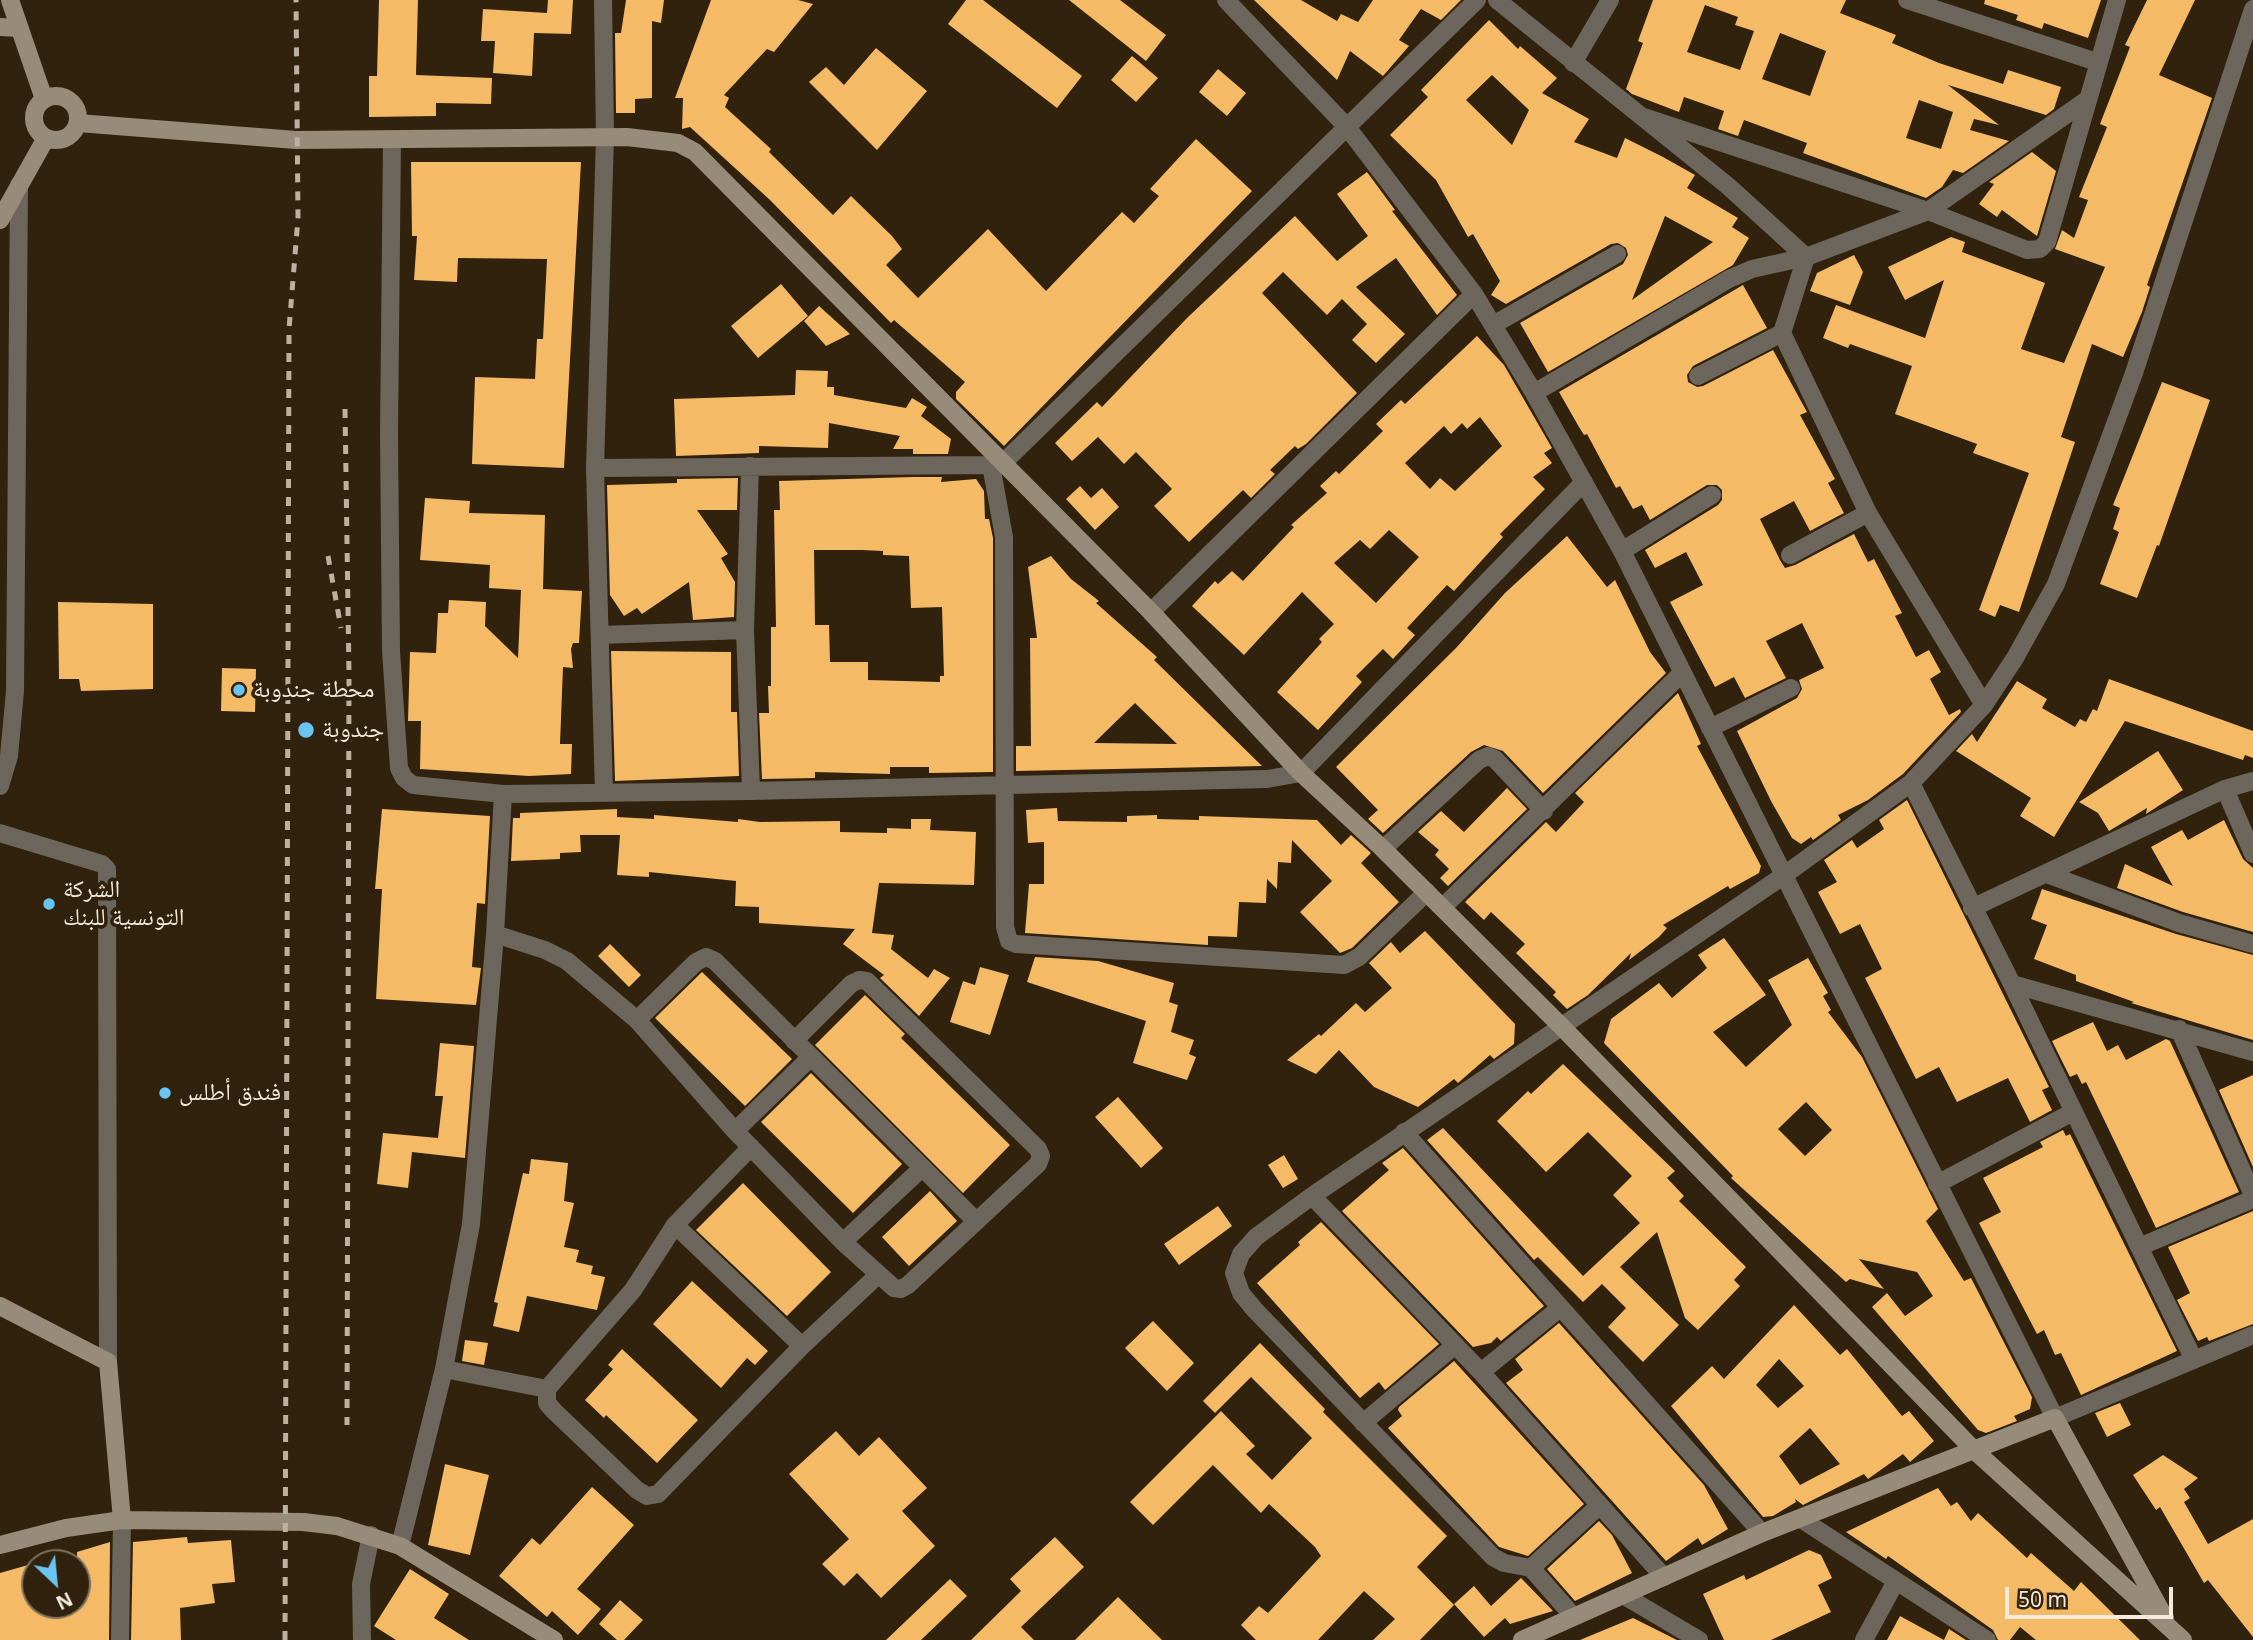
<!DOCTYPE html>
<html>
<head>
<meta charset="utf-8">
<style>
  body { margin:0 }
  #map { position:relative; width:2253px; height:1640px; overflow:hidden; background:#30220c; font-family:"Noto Sans",sans-serif }
  canvas { display:block }
  .north { position:absolute; left:21px; top:1549px; width:70px; height:70px; box-sizing:border-box; background:#30220c; border:2px solid #7e7260; border-radius:50%; rotate:154deg; font-size:19px; font-weight:700; line-height:28px; text-align:center; color:#f4eadd }
  .north::after { content:''; display:block; margin:auto; width:24px; height:32px; background:#6bc3f2; clip-path:polygon(50% 0,100% 100%,50% 72%,0 100%) }
  .scale { position:absolute; left:2005px; top:1587px; width:168px; height:32px; box-sizing:border-box; border:4px solid #f4eadd; border-top:0; padding-left:9px; font-size:21px; line-height:24px; white-space:nowrap; color:#f4eadd; -webkit-text-stroke:5px #30220c; paint-order:stroke }
</style>
</head>
<body>
<div id="map">
<canvas width="2253" height="1640"></canvas>
<div class="north">N</div>
<div class="scale">50 m</div>
</div>
<script>
const ctx = document.querySelector('canvas').getContext('2d');
ctx.lineJoin = 'round';
function fillPath(path, color) { ctx.fillStyle = color; ctx.fill(path, 'evenodd'); }
const poly = rows => new Path2D(rows.map(r => 'M' + r).join(''));
function strokePath(path, color, width, dash) { ctx.strokeStyle = color; ctx.lineWidth = width; ctx.lineCap = dash ? 'butt' : 'round'; ctx.setLineDash(dash || []); ctx.stroke(path); }
function write(font, color, halo, rows, align = 'center') {
  ctx.font = font + ' "Noto Sans","Noto Naskh Arabic",sans-serif'; ctx.lineWidth = 7; ctx.setLineDash([]); ctx.textBaseline = 'middle'; ctx.strokeStyle = halo; ctx.fillStyle = color; for (const [text, x, y, turn = 0] of rows) {
    ctx.save(); ctx.translate(x, y); ctx.rotate((+turn || 0) * Math.PI / 180); ctx.textAlign = isNaN(turn) ? turn : align; if (halo) ctx.strokeText(text, 0, 0); ctx.fillText(text, 0, 0); ctx.restore();
  }
}
fillPath(poly([
  [379,0,418,0,416,75,492,78,491,104,436,103,436,116,369,117,369,76,377,76],
  [548,0,573,0,571,34,534,33,532,76,493,73,495,41,481,41,483,9,547,13],
  [626,0,664,0,661,23,652,21,652,98,635,99,635,113,616,113,615,33,621,33],
  [711,0,798,0,813,4,774,52,767,49,724,95,729,98,725,107,771,149,769,152,833,215,851,196,892,236,902,249,886,265,918,298,988,229,1046,291,1122,212,1134,223,1159,196,1150,189,1196,139,1252,191,1004,446,956,399,956,392,965,382,894,320,891,323,770,200,690,127,682,129,683,98,675,98],
  [966,0,983,0,1082,76,1057,108,948,24],
  [1069,0,1120,0,1166,35,1146,61],
  [1254,0,1301,0,1337,21,1341,14,1358,22,1373,0,1461,0,1441,20,1421,9,1399,40,1409,46,1383,76,1350,51,1337,80],
  [1653,0,1846,0,1840,13,1896,35,1892,43,1939,63,2003,84,2008,70,2061,87,2054,109,2046,115,1948,85,1999,125,1974,119,1970,130,2009,141,1963,173,1953,170,1942,187,1926,198,1803,153,1807,143,1744,120,1738,136,1718,129,1724,111,1684,97,1679,112,1632,94,1626,89,1643,43,1638,41],
  [1705,5,1738,17,1735,25,1754,31,1740,70,1687,52],
  [1780,33,1826,51,1810,96,1762,79],
  [1919,100,1953,112,1941,149,1906,138],
  [1985,0,2101,0,2088,38,2044,23,2042,29,2016,20,2018,15,1984,4],
  [2147,0,2195,0,2159,75,2212,98,2147,285,2150,287,2142,312,2123,357,2092,344,2061,437,2075,442,2019,612,2000,605,1995,617,1979,610,2029,473,1973,453,1977,444,1895,414,1912,366,1850,344,1848,348,1823,338,1836,305,1925,338,1944,280,1905,300,1888,267,1951,237,1965,242,1962,252,2045,283,2021,349,2064,363,2105,267,2055,249,2062,230,2074,238,2088,200,2079,197,2107,127,2100,124,2130,47,2125,45],
  [1489,20,1518,49,1520,46,1557,78,1542,93,1589,119,1574,142,1617,158,1625,138,1663,157,1695,175,1687,188,1738,218,1732,227,1749,238,1733,265,1548,372,1520,323,1623,264,1628,255,1626,248,1618,243,1611,244,1506,304,1491,295,1500,281,1473,234,1468,237,1436,180,1390,135,1428,97,1421,90],
  [1492,75,1529,110,1512,145,1466,100],
  [1665,216,1713,242,1632,300],
  [876,48,927,91,877,150,809,82,826,67,844,85],
  [1132,56,1158,78,1136,102,1111,80],
  [1218,69,1246,93,1227,116,1199,92],
  [2032,152,2056,171,2037,236,2002,210,1997,217,1979,204,1994,184,1989,182],
  [411,162,581,162,564,468,472,464,475,377,535,379,537,339,543,339,547,259,458,258,457,282,414,280,417,236,412,236],
  [1367,172,1395,210,1392,211,1457,295,1437,315,1396,258,1356,287,1405,334,1376,363,1352,340,1367,324,1342,299,1327,315,1283,272,1262,293,1357,393,1306,444,1298,449,1295,446,1270,470,1275,474,1251,498,1243,490,1189,542,1154,506,1172,489,1136,452,1124,464,1098,437,1072,461,1055,443,1097,402,1102,407,1187,318,1295,216,1337,261,1368,236,1337,194],
  [1854,255,1863,272,1850,305,1810,291,1817,273],
  [781,284,808,316,758,358,731,326],
  [1743,285,1767,328,1693,366,1687,375,1688,382,1697,387,1703,386,1773,350,1807,412,1800,415,1835,479,1828,483,1844,513,1810,531,1794,501,1760,519,1780,560,1785,568,1795,565,1854,534,1868,562,1874,559,1902,613,1895,616,1916,657,1929,650,1941,672,1930,679,1949,715,1960,709,1961,712,1903,774,1868,800,1838,815,1841,820,1813,840,1811,837,1801,844,1792,838,1771,801,1737,731,1797,698,1802,689,1799,680,1824,668,1802,623,1766,641,1786,678,1745,698,1734,677,1715,687,1670,602,1703,585,1686,552,1655,568,1645,550,1718,505,1722,500,1722,490,1717,485,1707,485,1650,520,1642,505,1633,509,1620,486,1616,488,1587,434,1584,435,1579,427,1559,392],
  [819,306,850,334,826,346,804,321],
  [1477,336,1504,365,1552,448,1544,453,1552,463,1533,477,1545,489,1500,534,1503,537,1454,591,1447,585,1407,628,1415,635,1393,659,1383,649,1356,676,1362,682,1318,730,1277,692,1322,642,1319,639,1334,624,1302,592,1244,655,1192,606,1215,581,1218,584,1232,571,1243,581,1294,527,1291,525,1327,493,1320,486,1336,471,1339,474,1383,431,1376,424,1401,400,1405,404],
  [1480,417,1502,446,1455,491,1440,478,1430,489,1405,463,1444,426,1451,434,1462,423,1467,429],
  [1389,530,1419,557,1376,603,1334,563,1360,540,1370,549],
  [796,370,828,371,827,387,834,387,834,395,906,408,912,398,927,407,921,416,951,439,948,454,913,454,913,449,893,449,900,436,829,423,828,448,759,446,759,453,676,456,674,399,795,395],
  [2162,382,2210,400,2159,546,2157,545,2137,598,2100,584,2119,532,2113,529,2120,508,2113,505],
  [913,477,942,477,941,482,976,479,984,491,985,519,989,519,993,538,993,772,929,773,929,767,890,767,890,774,815,772,815,778,762,779,759,713,769,713,768,686,771,686,771,627,776,627,774,510,780,510,779,481],
  [814,550,862,550,883,551,883,555,909,556,911,608,942,607,944,676,940,676,940,682,868,680,868,662,830,662,829,625,815,625],
  [738,478,737,510,697,510,728,554,721,558,735,582,734,617,693,620,689,582,642,614,637,608,624,616,610,595,607,485,677,483,677,479],
  [1080,486,1091,498,1102,488,1119,507,1095,530,1066,499],
  [425,498,470,501,469,513,545,515,543,589,582,591,579,643,573,643,571,649,573,668,563,667,560,744,572,744,571,774,529,776,420,769,421,721,408,721,410,652,436,653,438,613,448,613,449,600,486,602,485,626,518,658,521,590,489,588,490,565,420,560],
  [1567,536,1607,587,1615,580,1650,652,1666,673,1543,793,1503,751,1484,745,1471,752,1383,833,1368,819,1378,810,1336,767,1456,648,1505,593],
  [1051,556,1071,579,1099,601,1096,603,1157,657,1154,660,1262,766,1016,771,1016,746,1031,746,1030,638,1037,638,1028,567],
  [1135,703,1177,744,1094,743],
  [58,602,153,604,153,689,81,691,79,679,59,679],
  [611,651,731,652,731,712,737,712,739,776,615,781],
  [222,668,256,669,255,712,221,711],
  [2109,679,2253,731,2253,758,2245,755,2243,760,2125,721,2054,837,2020,816,2031,798,1956,751,1972,734,1977,742,2017,681,2047,699,2042,708,2075,727,2080,719,2086,722,2093,709,2097,711],
  [1678,693,1701,744,1697,746,1761,866,1759,873,1730,889,1728,886,1663,925,1667,928,1659,937,1629,960,1631,953,1588,995,1567,1009,1553,995,1556,992,1516,953,1525,944,1491,912,1484,920,1465,902,1546,822,1556,832,1584,802,1575,793],
  [2158,751,2183,790,2146,814,2147,808,2109,831,2098,813,2079,802],
  [1507,788,1527,809,1448,886,1440,878,1449,869,1435,855,1439,850,1418,832,1441,811,1464,832],
  [1907,800,2049,1087,2042,1090,2052,1110,2030,1122,2008,1078,1957,1102,1939,1067,1916,1079,1865,978,1882,969,1860,924,1840,934,1818,892,1837,882,1824,860,1852,840,1857,848,1884,829,1879,820],
  [1057,808,1058,821,1127,822,1127,816,1157,815,1157,819,1199,820,1199,816,1317,820,1341,845,1351,835,1371,853,1361,863,1399,902,1352,948,1340,953,1300,912,1332,881,1292,840,1291,863,1278,862,1277,889,1267,879,1266,903,1239,902,1237,937,1208,936,1208,945,1025,933,1029,884,1044,884,1044,842,1028,843,1026,810],
  [382,809,490,816,485,904,477,903,472,967,481,968,476,1005,376,999,382,889,375,889],
  [617,809,617,817,654,819,654,815,738,822,738,819,760,822,840,821,840,832,887,833,887,828,911,829,911,819,931,819,930,830,976,832,974,885,879,883,872,933,894,935,891,949,928,978,934,969,950,978,919,1016,880,978,884,975,843,944,855,929,759,923,759,907,735,906,736,881,649,872,649,877,617,875,620,835,580,835,581,852,560,853,560,859,511,861,513,818,520,818,520,813],
  [2224,820,2243,859,2253,868,2253,932,2183,912,2117,888,2125,864,2173,886,2151,847,2182,830,2188,840],
  [2042,889,2176,934,2253,955,2253,1040,2131,1003,2134,1002,2076,981,2076,975,2034,959,2047,925,2031,919],
  [1425,931,1515,1024,1514,1044,1494,1059,1490,1055,1458,1083,1454,1079,1418,1107,1374,1087,1339,1050,1316,1074,1287,1060,1319,1034,1321,1036,1356,1003,1365,1012,1392,988,1369,963,1391,942,1400,953],
  [1724,938,1766,995,1713,1032,1746,1067,1792,1025,1768,980,1808,958,1828,993,1823,996,1831,1010,1828,1012,1862,1057,1938,1209,1926,1221,1964,1281,1971,1278,2032,1397,2030,1409,2014,1416,2017,1421,1986,1433,1978,1430,1872,1307,1887,1293,1905,1316,1933,1296,1917,1272,1859,1259,1884,1289,1850,1279,1846,1282,1731,1178,1733,1176,1604,1043,1611,1019,1659,983,1672,998,1707,968,1698,955],
  [1806,1102,1832,1130,1805,1156,1778,1129],
  [610,944,641,975,629,987,598,956],
  [1035,957,1098,961,1174,983,1169,1002,1178,1005,1171,1032,1194,1040,1189,1054,1196,1057,1187,1080,1133,1063,1146,1021,1027,982],
  [980,967,1009,975,990,1035,950,1022,963,981,975,985],
  [702,972,792,1059,745,1106,655,1018],
  [865,995,905,1034,901,1038,1010,1145,963,1193,815,1045],
  [2093,1022,2107,1051,2118,1045,2126,1060,2166,1039,2170,1041,2239,1192,2156,1228,2086,1082,2082,1084,2077,1074,2070,1077,2052,1041],
  [440,1043,474,1046,465,1158,412,1152,408,1188,377,1184,383,1133,438,1138,443,1096,435,1096],
  [1563,1064,1675,1171,1667,1178,1684,1196,1679,1201,1746,1267,1734,1280,1740,1286,1698,1330,1685,1318,1657,1232,1620,1267,1679,1325,1643,1362,1608,1327,1626,1308,1602,1284,1583,1302,1538,1257,1534,1260,1427,1140,1443,1128,1583,1276,1640,1223,1613,1195,1632,1176,1588,1132,1546,1172,1497,1121,1528,1091,1531,1094],
  [811,1073,902,1164,853,1213,761,1122],
  [2253,1075,2253,1167,2219,1090],
  [1118,1097,1163,1148,1141,1168,1095,1117],
  [2063,1130,2066,1136,2070,1134,2177,1351,2081,1395,2061,1353,2055,1355,2044,1330,2037,1334,1979,1223,2001,1212,1983,1178,2043,1147,2040,1142],
  [1403,1148,1544,1306,1501,1341,1497,1337,1491,1343,1473,1347,1342,1211,1389,1170,1382,1163],
  [1284,1155,1298,1179,1283,1188,1268,1165],
  [531,1159,568,1163,564,1201,574,1203,564,1247,579,1250,576,1262,593,1266,591,1274,605,1277,597,1310,527,1296,519,1332,493,1326,498,1303,494,1302,523,1173,529,1174],
  [743,1183,831,1272,787,1316,696,1230],
  [930,1191,957,1221,909,1266,882,1237],
  [1218,1206,1232,1226,1179,1265,1164,1244],
  [2253,1211,2253,1324,2209,1341,2207,1337,2198,1341,2177,1300,2190,1293,2168,1247],
  [1321,1222,1439,1344,1385,1390,1379,1382,1360,1398,1257,1283,1300,1245,1298,1242],
  [692,1281,768,1351,755,1365,747,1358,721,1388,653,1324],
  [1794,1305,1840,1355,1847,1349,1902,1416,1909,1411,1934,1441,1910,1462,1903,1454,1868,1479,1864,1474,1803,1505,1795,1499,1796,1502,1773,1516,1763,1517,1671,1406,1712,1366,1724,1379],
  [1779,1359,1804,1386,1778,1408,1756,1385],
  [1810,1428,1840,1464,1800,1485,1779,1456],
  [1153,1321,1194,1363,1167,1391,1125,1348],
  [1559,1323,1704,1485,1728,1529,1702,1545,1698,1538,1666,1561,1506,1383,1523,1370,1515,1359],
  [465,1340,488,1343,484,1365,462,1361],
  [1260,1343,1325,1409,1323,1412,1447,1536,1417,1567,1454,1605,1420,1640,1373,1640,1395,1619,1364,1591,1318,1640,1256,1640,1241,1625,1259,1606,1268,1613,1321,1556,1315,1547,1269,1504,1261,1513,1213,1465,1153,1525,1130,1502,1221,1411,1255,1446,1246,1454,1272,1480,1312,1438,1251,1377,1215,1413,1203,1401],
  [622,1349,698,1420,657,1463,606,1415,604,1418,585,1400,613,1369,608,1365],
  [1454,1361,1584,1504,1528,1556,1499,1547,1388,1428,1402,1416,1398,1410,1399,1407],
  [2120,1403,2131,1425,2107,1437,2095,1413],
  [836,1431,859,1456,879,1437,927,1488,902,1511,935,1546,881,1598,857,1573,844,1586,822,1564,849,1539,789,1474],
  [2163,1455,2198,1478,2184,1489,2190,1498,2184,1502,2208,1544,2253,1519,2253,1637,2208,1580,2204,1583,2160,1507,2156,1510,2133,1475],
  [445,1464,489,1475,470,1555,428,1545],
  [592,1487,634,1525,577,1589,601,1609,578,1635,552,1611,547,1617,499,1576,532,1538,540,1545],
  [1938,1488,1951,1506,1957,1502,1971,1521,1978,1513,2027,1558,2031,1553,2074,1591,2081,1582,2140,1640,2036,1640,2020,1627,2010,1640,1998,1640,1993,1630,1888,1556,1886,1559,1846,1532],
  [1599,1521,1612,1535,1632,1573,1575,1601,1547,1569],
  [187,1537,188,1543,231,1540,235,1582,212,1584,215,1603,180,1608,181,1640,131,1640,133,1542],
  [1055,1537,1084,1567,1021,1627,1034,1640,971,1640,1021,1591,1010,1579],
  [110,1542,109,1640,0,1640,0,1573,35,1563,35,1605,77,1605,77,1552],
  [1809,1550,1821,1555,1832,1578,1818,1585,1831,1612,1771,1640,1724,1640,1703,1594,1744,1575,1746,1580],
  [410,1569,449,1594,434,1618,469,1640,396,1640,374,1626],
  [1521,1578,1553,1611,1510,1624,1505,1618,1484,1637,1454,1604,1474,1586,1491,1606],
  [950,1579,967,1596,921,1640,886,1640],
  [1118,1597,1162,1640,1075,1640],
  [620,1600,643,1620,624,1640,617,1640,599,1624],
  [1900,1616,1944,1640,1949,1629,1966,1640,1887,1640],
  [1633,1618,1677,1640,1580,1640]
]), '#f4ba65');
strokePath(poly([
  [603,0,605,137,595,468,604,793],
  [1226,0,1347,127,1474,294,1534,393,1622,551,2055,1418,2253,1335],
  [1497,0,1728,186,1806,257],
  [1907,0,2097,62],
  [1573,63,1610,0],
  [1644,117,1928,211,2027,250,2040,249,2047,242,2117,0],
  [392,140,389,434,391,651,399,768,404,778,413,785,503,794,751,791,1267,779,1301,773,1584,482],
  [1806,257,1782,333,1868,513,1984,705],
  [1493,325,1617,254],
  [1698,376,1782,333],
  [1534,393,1729,279,1752,269,1806,257,1928,211,2087,100],
  [991,465,1004,537,1005,927,1009,941,1016,944,1344,965,1359,957,1427,892],
  [750,466,745,630,751,791],
  [595,468,991,465,1004,462,1477,0],
  [1622,551,1712,495],
  [1790,555,1868,513],
  [1151,612,1474,294],
  [600,635,745,630],
  [1710,728,1791,688],
  [1911,783,2012,984,2194,1360],
  [0,786,9,756,15,691,19,185],
  [2225,789,2253,854],
  [0,833,102,864,107,869,108,1362],
  [1383,849,1479,760,1488,756,1495,759,1544,811],
  [2047,874,2179,923,2253,944],
  [1442,908,1682,673],
  [1972,908,2225,789,2253,781],
  [495,934,545,950,567,961,637,1020,735,1131,843,1242,894,1288,901,1289,908,1285,1038,1164,1041,1156,1038,1149,867,981,859,980,851,984,794,1041],
  [2012,984,2253,1052],
  [637,1020,696,962,706,957,715,961,976,1221],
  [2179,1029,2253,1195],
  [735,1131,810,1058],
  [1404,1132,1762,1533],
  [751,1147,675,1225,633,1290,547,1389,547,1403,554,1411,637,1490,647,1496,658,1494,802,1346,878,1275],
  [1937,1184,2073,1112],
  [1312,1196,1481,1372,1664,1577],
  [675,1225,802,1346],
  [843,1242,922,1168],
  [2139,1247,2253,1199],
  [444,1369,547,1389],
  [1481,1372,1560,1308],
  [1363,1423,1454,1346],
  [1801,1519,1987,1640],
  [400,1546,444,1369,471,1224,495,934,503,794],
  [1531,1568,1600,1505],
  [1623,1595,1699,1640],
  [1573,1616,1531,1568,1504,1563,1493,1557,1254,1309,1241,1293,1234,1273,1241,1254,1256,1237,1312,1196,1783,876,1911,783,1984,705,2015,658,2056,584,2134,373,2253,9],
  [120,1640,122,1520],
  [362,1640,361,1584,371,1535],
  [1864,1640,1895,1583]
]), '#6d665c', 18);
strokePath(poly([
  [10,0,44,99],
  [0,27,18,28],
  '34 118a22 22 0 1 1 44 0a22 22 0 1 1-44 0Z',
  [78,123,296,140,627,137,678,143,695,152,1151,612,1301,773,1383,849,1562,1027,1974,1450,2183,1640],
  [0,220,46,138],
  [0,1306,108,1362,122,1520],
  [0,1545,66,1528,122,1520,303,1522,337,1526,400,1546,554,1640],
  [1522,1640,1762,1533,2055,1418,2165,1618]
]), '#978b7a', 18);
strokePath(poly([
  [345,409,349,674,347,1425],
  [328,556,341,628],
  [285,1640,289,329,298,218,296,0]
]), '#bdb2a2', 5, [9, 9]);
for (const [x, y, r, color] of [
  [239,690,7,"#6bc3f2"],
  [306,730,9,"#6bc3f2"],
  [49,904,7,"#6bc3f2"],
  [165,1093,7,"#6bc3f2"]
]) { const dot = new Path2D(); dot.arc(x, y, r, 0, 2 * Math.PI); ctx.fillStyle = color; ctx.fill(dot); strokePath(dot, '#30220c', 2.5); }
write('24px', '#f4eadd', '#30220c', [
  ["محطة جندوبة",253,690],
  ["جندوبة",322,730],
  ["الشركة",63,890],
  ["التونسية للبنك",63,918],
  ["فندق أطلس",179,1093]
], 'left');
</script>
</body>
</html>
